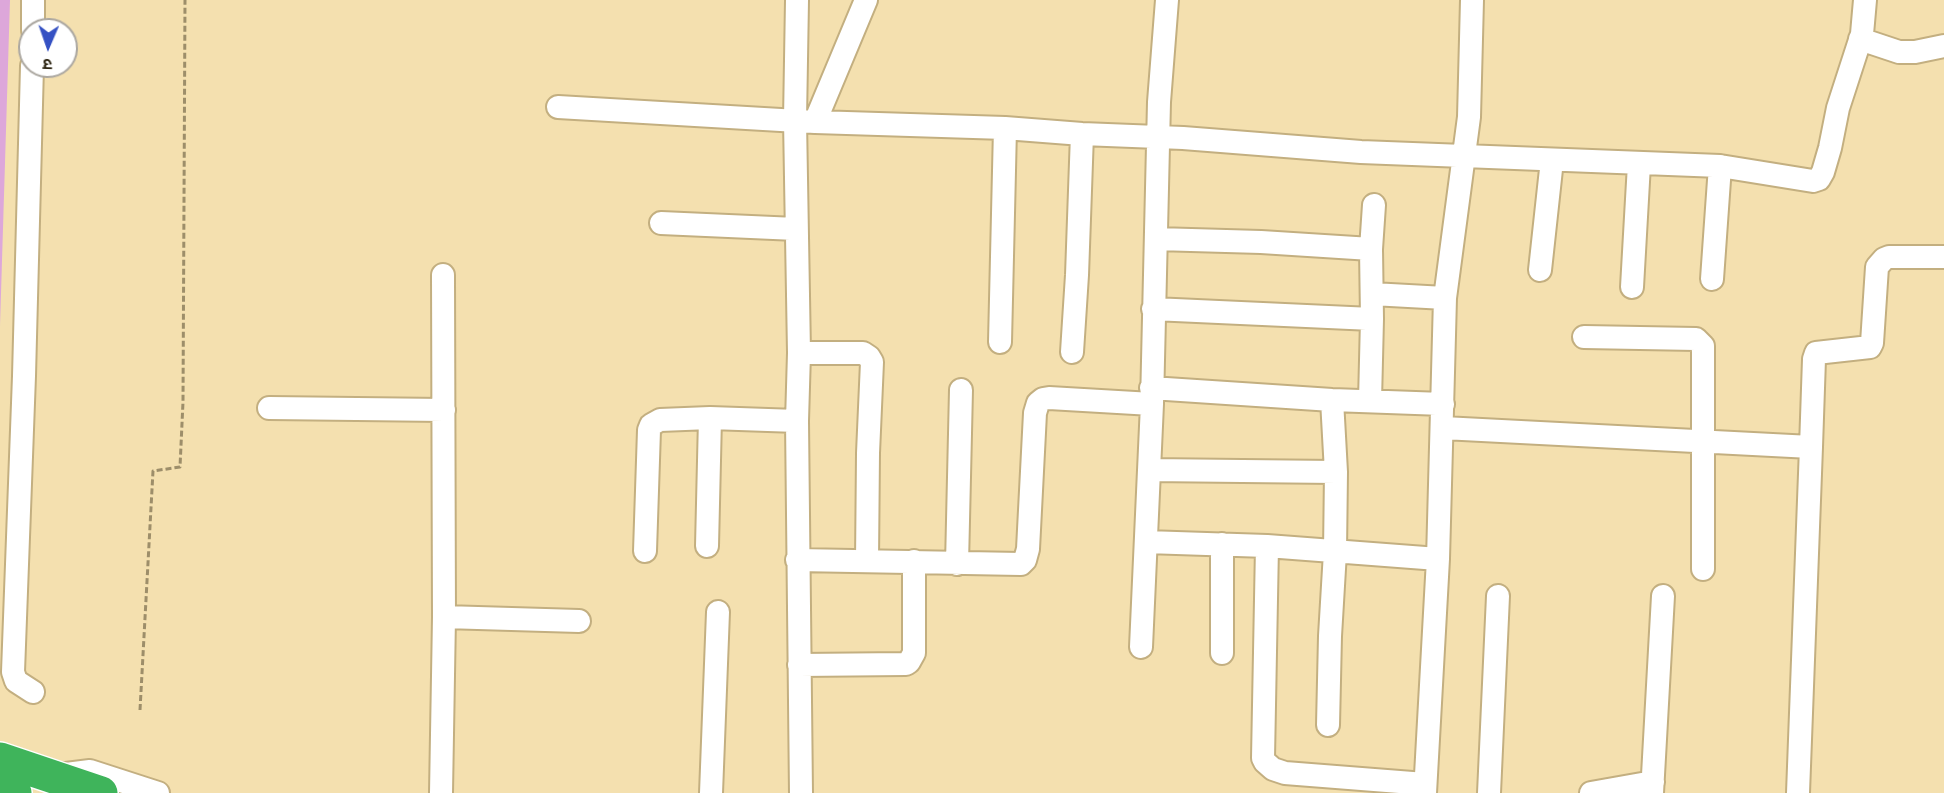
<!DOCTYPE html>
<html>
<head>
<meta charset="utf-8">
<style>
  body { margin:0 }
  #map { position:relative; width:1944px; height:793px; overflow:hidden; background:#f4e0af; font-family:"Nunito Sans","Noto Sans Devanagari",sans-serif }
  canvas { display:block }
  .north { position:absolute; left:18px; top:18px; width:60px; height:60px; box-sizing:border-box; background:#fff; border:2px solid #aba7a0; border-radius:50%; rotate:182deg; font-size:16px; font-weight:700; line-height:24px; text-align:center; color:#2c2411 }
  .north::after { content:''; display:block; margin:auto; width:21px; height:27px; background:#3551c3; clip-path:polygon(50% 0,100% 100%,50% 72%,0 100%) }
</style>
</head>
<body>
<div id="map">
<canvas width="1944" height="793"></canvas>
<div class="north">उ</div>
</div>
<script>
const ctx = document.querySelector('canvas').getContext('2d');
ctx.lineJoin = 'round';
function fillPath(path, color) { ctx.fillStyle = color; ctx.fill(path, 'evenodd'); }
const poly = rows => new Path2D(rows.map(r => 'M' + r).join(''));
function strokePath(path, color, width, dash) { ctx.strokeStyle = color; ctx.lineWidth = width; ctx.lineCap = dash ? 'butt' : 'round'; ctx.setLineDash(dash || []); ctx.stroke(path); }
fillPath(poly([
  [0,0,10,0,0,326]
]), '#dda7da');
const minor = poly([
  [797,0,795,120,799,353,797,421,801,793],
  [33,30,33,0],
  [1860,39,1899,52,1915,52,1944,46],
  [32,66,24,376,13,672,16,681,33,692],
  [558,107,815,122,1005,128,1082,134,1183,138,1361,152,1720,166,1813,181,1819,179,1823,172,1830,148,1838,108,1862,34,1865,0],
  [815,122,866,0],
  [661,223,796,229],
  [1156,239,1261,242,1371,249],
  [1540,270,1552,160],
  [1712,279,1720,166],
  [1632,287,1639,164],
  [1372,294,1445,298],
  [1153,309,1372,319,1371,249,1374,205],
  [1584,337,1696,339,1703,346,1703,569],
  [1000,342,1005,128],
  [1072,352,1077,275,1082,134],
  [799,353,863,353,869,357,872,362,868,453,867,561],
  [1151,388,1332,400,1443,404],
  [1370,401,1372,319],
  [269,408,444,410],
  [1443,428,1811,447,1798,793],
  [1811,447,1814,359,1816,353,1870,347,1872,343,1877,267,1884,259,1889,257,1944,257],
  [1149,470,1336,472],
  [1146,542,1267,546,1438,559],
  [707,546,710,418],
  [1267,546,1263,758,1265,762,1273,769,1285,773,1425,784],
  [645,551,649,430,651,425,660,420,710,418,797,421],
  [797,560,1021,564,1025,560,1028,549,1035,413,1038,403,1043,399,1049,398,1152,404],
  [957,564,961,390],
  [444,617,579,621],
  [1141,647,1152,404,1159,102,1167,0],
  [1222,653,1222,544],
  [799,665,906,664,909,662,914,653,914,561],
  [1328,725,1330,636,1335,552,1336,472,1332,400],
  [58,775,90,771,158,793],
  [441,793,444,617,443,275],
  [711,793,718,612],
  [1425,793,1438,559,1445,298,1469,117,1472,0],
  [1489,793,1498,596],
  [1591,793,1653,782],
  [1652,793,1663,596]
]);
const highway = poly([
  [0,759,101,793],
  [0,788,15,793]
]);
strokePath(minor, '#c3af80', 26);
strokePath(highway, '#fff', 36);
strokePath(poly([
  [140,710,153,471,180,467,183,402,185,0]
]), '#9d8e6a', 3, [6, 3]);
strokePath(minor, '#fff', 22);
strokePath(highway, '#3fb45b', 33);
</script>
</body>
</html>
